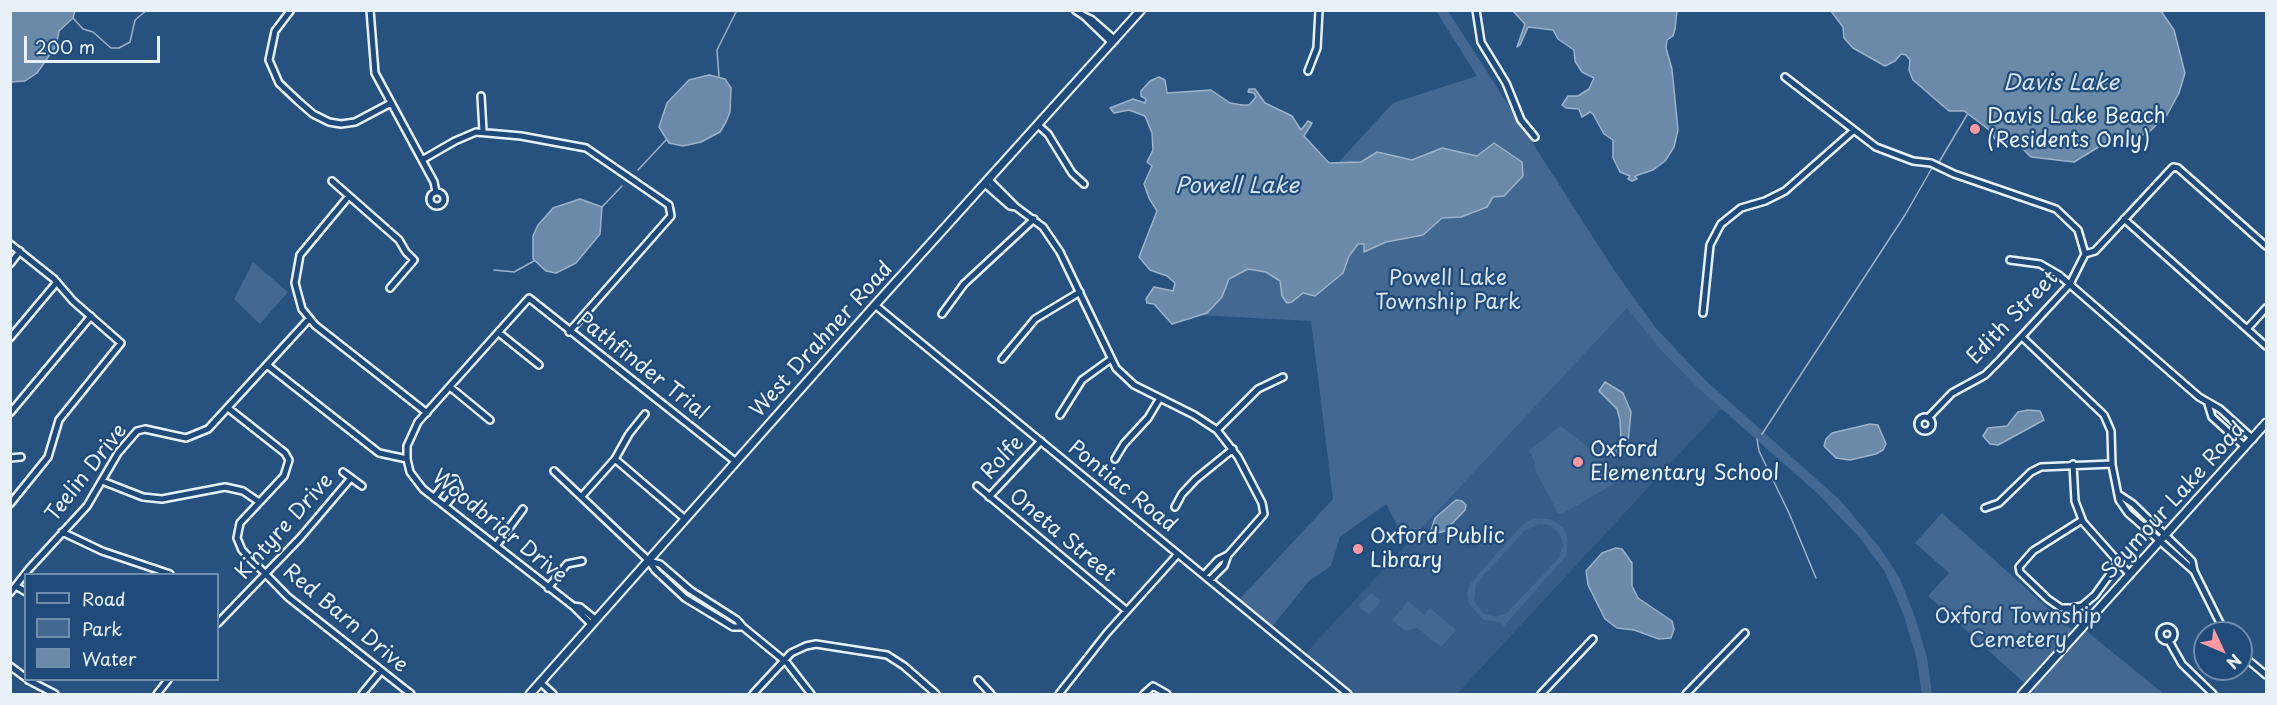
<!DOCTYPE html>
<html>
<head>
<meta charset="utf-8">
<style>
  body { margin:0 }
  #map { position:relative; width:2277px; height:705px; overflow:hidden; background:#27517f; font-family:"Playpen Sans",sans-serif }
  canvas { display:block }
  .frame { position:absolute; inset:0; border:12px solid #e8f1f8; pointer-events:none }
  .legend { position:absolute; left:24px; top:573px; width:195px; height:108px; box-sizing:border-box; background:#1f4a7a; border:2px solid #6f8dac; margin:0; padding:8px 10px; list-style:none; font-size:18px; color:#e8f1f8 }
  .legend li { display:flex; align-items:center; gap:12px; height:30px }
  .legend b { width:30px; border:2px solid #6f8dac }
  .north { position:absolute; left:2193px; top:621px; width:60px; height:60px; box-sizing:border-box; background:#1f4a7a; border:2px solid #6f8dac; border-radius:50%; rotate:134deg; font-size:16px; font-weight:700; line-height:24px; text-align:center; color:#e8f1f8 }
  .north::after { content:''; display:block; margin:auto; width:21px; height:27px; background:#ff9aa2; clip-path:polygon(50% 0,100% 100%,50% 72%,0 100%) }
  .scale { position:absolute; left:24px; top:36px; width:136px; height:27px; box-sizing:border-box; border:3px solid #e8f1f8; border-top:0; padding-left:8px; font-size:18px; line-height:21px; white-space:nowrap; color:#e8f1f8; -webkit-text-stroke:4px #1f4a7a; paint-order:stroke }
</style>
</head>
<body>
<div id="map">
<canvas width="2277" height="705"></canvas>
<div class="frame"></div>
<ul class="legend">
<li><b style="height:8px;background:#1f4a7a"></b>Road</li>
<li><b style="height:16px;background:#436891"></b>Park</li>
<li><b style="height:16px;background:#6b8aaa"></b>Water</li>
</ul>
<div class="north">N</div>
<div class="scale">200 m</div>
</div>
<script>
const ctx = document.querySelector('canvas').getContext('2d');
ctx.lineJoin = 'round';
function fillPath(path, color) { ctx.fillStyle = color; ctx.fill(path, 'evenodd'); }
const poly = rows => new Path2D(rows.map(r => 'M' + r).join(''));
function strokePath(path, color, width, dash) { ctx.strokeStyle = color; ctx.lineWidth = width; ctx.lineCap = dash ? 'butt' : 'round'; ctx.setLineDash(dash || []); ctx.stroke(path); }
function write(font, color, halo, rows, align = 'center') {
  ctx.font = font + ' "Playpen Sans",sans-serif'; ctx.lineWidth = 4.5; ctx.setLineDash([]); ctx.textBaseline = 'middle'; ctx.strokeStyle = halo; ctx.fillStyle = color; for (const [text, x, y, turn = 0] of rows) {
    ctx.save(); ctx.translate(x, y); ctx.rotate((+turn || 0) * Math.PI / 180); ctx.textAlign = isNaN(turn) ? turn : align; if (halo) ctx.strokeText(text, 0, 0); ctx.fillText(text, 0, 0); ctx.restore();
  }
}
fillPath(poly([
  [1627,307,1659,348,1721,409,1457,694,1352,694,1304,655]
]), '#355d88');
fillPath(poly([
  [1436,11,1448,11,1614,270,1655,327,1705,380,1840,500,1881,549,1900,579,1915,617,1927,657,1932,694,1922,694,1916,656,1903,613,1885,572,1861,539,1817,493,1698,388,1659,348,1627,308,1407,544,1386,504,1340,537,1331,566,1309,581,1271,628,1238,601,1333,499,1311,321,1198,315,1393,103,1477,76],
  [253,262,288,292,260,324,234,299],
  [1561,426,1626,477,1562,514,1558,513,1536,472,1535,463,1529,450],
  [1942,513,2079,636,2085,630,2164,694,2027,694,2031,689,1928,596,1949,573,1915,543],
  [1534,518,1550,519,1564,528,1568,541,1566,556,1504,626,1500,622,1483,620,1469,603,1467,593,1470,584,1521,526],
  [1539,524,1550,525,1559,533,1563,545,1559,558,1507,613,1495,617,1483,613,1474,601,1476,584,1524,531],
  [1371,593,1381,601,1369,615,1358,606],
  [1408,601,1424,615,1430,608,1456,630,1441,647,1417,628,1406,631,1392,620]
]), '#436891');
const water = poly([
  [10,11,75,11,73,18,59,31,56,46,37,73,25,81,11,82,10,11],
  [1513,11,1677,11,1675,29,1673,36,1667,40,1666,48,1672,69,1678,130,1674,147,1665,161,1653,170,1635,176,1637,179,1632,181,1628,179,1630,176,1620,172,1613,158,1613,140,1604,134,1593,114,1590,112,1582,117,1579,109,1566,108,1562,105,1568,96,1578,96,1589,89,1594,78,1582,72,1575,61,1574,50,1558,39,1553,30,1528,27,1520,45,1517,47,1525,24,1513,11],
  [1831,11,2161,11,2174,30,2185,73,2179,93,2167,115,2147,134,2110,140,2074,162,2031,157,2020,146,2009,146,1995,139,1988,129,1964,111,1949,111,1913,80,1909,70,1910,60,1906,55,1901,54,1895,61,1885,66,1853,48,1844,38,1843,27,1831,11],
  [709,75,725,79,731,88,730,112,726,122,720,132,701,142,683,146,669,143,659,127,667,103,689,80,709,75],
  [1159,77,1165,80,1167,93,1211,90,1230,103,1242,105,1249,105,1256,97,1254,93,1248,92,1249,89,1255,89,1265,103,1292,116,1301,130,1308,121,1312,123,1304,136,1329,163,1361,162,1377,152,1412,160,1442,148,1477,156,1494,143,1522,162,1523,176,1504,196,1493,197,1487,207,1461,217,1442,218,1423,235,1386,242,1364,252,1364,244,1358,244,1349,256,1343,273,1315,296,1303,293,1292,302,1287,303,1282,296,1280,281,1266,272,1248,269,1229,279,1222,297,1207,313,1172,324,1154,304,1147,303,1146,299,1154,287,1173,291,1175,283,1167,276,1150,270,1139,257,1157,211,1149,198,1144,184,1152,166,1147,162,1153,150,1152,133,1145,116,1129,110,1114,113,1110,108,1133,99,1145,103,1146,99,1141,96,1141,91,1150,81,1159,77],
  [580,199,602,207,600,234,576,263,556,273,546,271,533,259,533,236,538,225,553,208,580,199],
  [1605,382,1623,393,1631,412,1628,442,1614,457,1611,456,1621,438,1620,420,1617,409,1599,391,1605,382],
  [2028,410,2040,411,2044,420,1998,445,1990,444,1983,436,1988,428,2007,426,2018,412,2028,410],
  [1870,424,1878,425,1886,444,1883,450,1876,454,1850,460,1836,458,1824,446,1826,439,1832,433,1870,424],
  [1456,500,1462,501,1466,505,1465,510,1445,531,1434,534,1431,531,1435,518,1456,500],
  [1616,548,1622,549,1632,563,1632,586,1638,598,1672,621,1674,629,1671,638,1659,639,1634,630,1617,628,1605,619,1588,585,1586,571,1602,553,1616,548]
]);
fillPath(water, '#6b8aaa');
strokePath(water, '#9db3c9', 1.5);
strokePath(poly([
  [73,18,83,29,93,32,111,48,119,48,130,42,135,20,147,10],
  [719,77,717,50,737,10],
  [1939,162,1967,115],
  [638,170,666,140],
  [602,207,622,186],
  [494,270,514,272,534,261],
  [1762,434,1905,215,1932,168],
  [1757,439,1759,451,1789,513,1816,578]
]), '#9db3c9', 1.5);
const minor = poly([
  [291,10,275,31,269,60,279,83,298,101,313,114,329,122,341,124,355,122,391,103],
  [370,10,375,73,434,182,436,192],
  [1075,10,1084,16],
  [1476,10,1481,42,1506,83,1521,120,1535,137],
  [1112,43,1084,16,1091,19,1115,40],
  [1308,71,1317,48,1319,10],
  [1785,77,1876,147,1913,161,1931,163,1954,174,2056,209,2078,230,2085,254],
  [481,96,483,131],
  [1038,125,1048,134,1072,173,1084,184],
  [422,160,455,141,476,132,521,136,586,148,669,205,671,216,569,332],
  [332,181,399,240,406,252,414,260,390,288],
  [985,184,1010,206,1016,207,989,180],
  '430 199a7 7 0 1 1 14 0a7 7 0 1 1-14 0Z',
  [349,196,300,255,295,283,302,309,315,325,427,413],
  [1016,207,1043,227,1060,252,1116,368,1134,385,1194,415,1217,430,1238,457,1262,503,1264,514,1228,555,1218,560,1204,575],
  [2124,219,2266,346],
  [10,244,54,279,73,301,121,343,59,420,48,457,10,504],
  [2085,254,2095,251,2173,167,2178,168,2266,246],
  [2010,260,2040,264,2059,275,2199,397,2220,409,2253,439],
  [10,264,20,251],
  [875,305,1348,694],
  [1703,313,1710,245,1721,224,1741,208,1765,201,1785,191,1853,131],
  [942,314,964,284,1034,219],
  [2247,329,2266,308],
  [499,333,539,365],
  [2022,337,2104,415,2111,431,2112,465,2119,500,2128,513,2194,571],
  [10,338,57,282],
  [1002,359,1035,319,1080,292],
  [267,365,379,453,407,459],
  [450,387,490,420],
  [2208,404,2212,417,2245,447],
  [228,408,285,453,289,460,284,476,240,523,237,538,242,550,288,597,411,694],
  [10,413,91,316],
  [1060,415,1082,380,1111,359],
  '1918 424a7 7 0 1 1 14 0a7 7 0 1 1-14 0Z',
  [1928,418,1952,393,1985,375,2000,360,2070,284,2085,254],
  [1217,430,1258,389,1283,377],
  [10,458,21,457],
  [615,459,685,519],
  [1115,459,1124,444,1148,418,1160,398],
  [2073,464,2075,501,2083,522,2130,575],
  [554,471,649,561,660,564,690,590,737,620,743,627,733,627,685,598,655,570,649,561],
  [343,472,362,486],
  [102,481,143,497,162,499,225,487,243,491,259,502],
  [977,486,1127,611],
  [2118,494,2133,504,2192,561,2194,571,2225,633],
  [582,496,615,459,629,434,645,414],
  [989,497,1041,441],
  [434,498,448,479,455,479,459,488,445,506],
  [1175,507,1182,494,1196,479,1233,449],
  [1985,508,1999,503,2031,472,2041,467,2112,464],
  [2082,520,2033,551,2019,567,2020,572,2048,599,2061,608,2072,608,2082,606,2095,595,2118,563],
  [62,532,102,551,170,574],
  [496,546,523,509],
  [1210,580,1224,566,1228,555],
  [16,586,26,592],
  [548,588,567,564,582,561],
  [10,593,29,569,87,506,118,453,137,431,145,429,186,438,208,429,309,319],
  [573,606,423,489,410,472,407,459,407,446,418,422,529,298,736,462],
  [218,623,300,538,351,478],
  [591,624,573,606,580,607,595,619],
  '2160 634a7 7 0 1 1 14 0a7 7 0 1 1-14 0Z',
  [743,627,787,663,811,694],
  [2169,641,2182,664,2213,694],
  [2241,654,2266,675],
  [10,666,26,678],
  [28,680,55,694],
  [978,680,991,694],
  [540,682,553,694],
  [157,694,168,680],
  [362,694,381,671],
  [753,694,791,653,806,646,816,644,887,655,904,666,936,694],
  [1059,694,1107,633,1178,554],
  [1144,694,1153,686,1167,694],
  [1541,694,1593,639],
  [1686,694,1745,633]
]);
const tertiary = poly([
  [530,694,875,305,1141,10],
  [2022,694,2266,423]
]);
strokePath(minor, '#e8f1f8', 10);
strokePath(tertiary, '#e8f1f8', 11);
strokePath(minor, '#1f4a7a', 5);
strokePath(tertiary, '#1f4a7a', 7);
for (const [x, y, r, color] of [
  [1975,129,6,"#ff9aa2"],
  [1578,462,6,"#ff9aa2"],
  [1358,549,6,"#ff9aa2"]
]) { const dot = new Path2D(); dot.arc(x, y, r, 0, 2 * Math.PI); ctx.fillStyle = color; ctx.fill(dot); strokePath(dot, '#1f4a7a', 2); }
write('21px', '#e8f1f8', '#1f4a7a', [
  ["Davis Lake Beach",1987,117],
  ["(Residents Only)",1987,141],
  ["Oxford",1590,450],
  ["Elementary School",1590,474],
  ["Oxford Public",1370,537],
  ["Library",1370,561]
], 'left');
write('21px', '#d8e3ee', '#1f4a7a', [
  ["Powell Lake",1448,279],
  ["Township Park",1448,303],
  ["Oxford Township",2018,617],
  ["Cemetery",2018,641]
]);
write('21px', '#e8f1f8', '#1f4a7a', [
  ["Edith Street",2013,318,-46],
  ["West Drahner Road",822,340,-48],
  ["Pathfinder Trial",642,367,38],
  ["Rolfe",1003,458,-47],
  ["Teelin Drive",87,473,-52],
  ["Pontiac Road",1122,487,39],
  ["Seymour Lake Road",2174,501,-48],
  ["Kintyre Drive",285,527,-48],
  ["Woodbriar Drive",499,527,39],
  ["Oneta Street",1062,536,40],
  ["Red Barn Drive",345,619,40]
]);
write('italic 22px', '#d5e2ec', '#1f4a7a', [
  ["Davis Lake",2061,84],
  ["Powell Lake",1237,187]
]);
</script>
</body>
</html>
